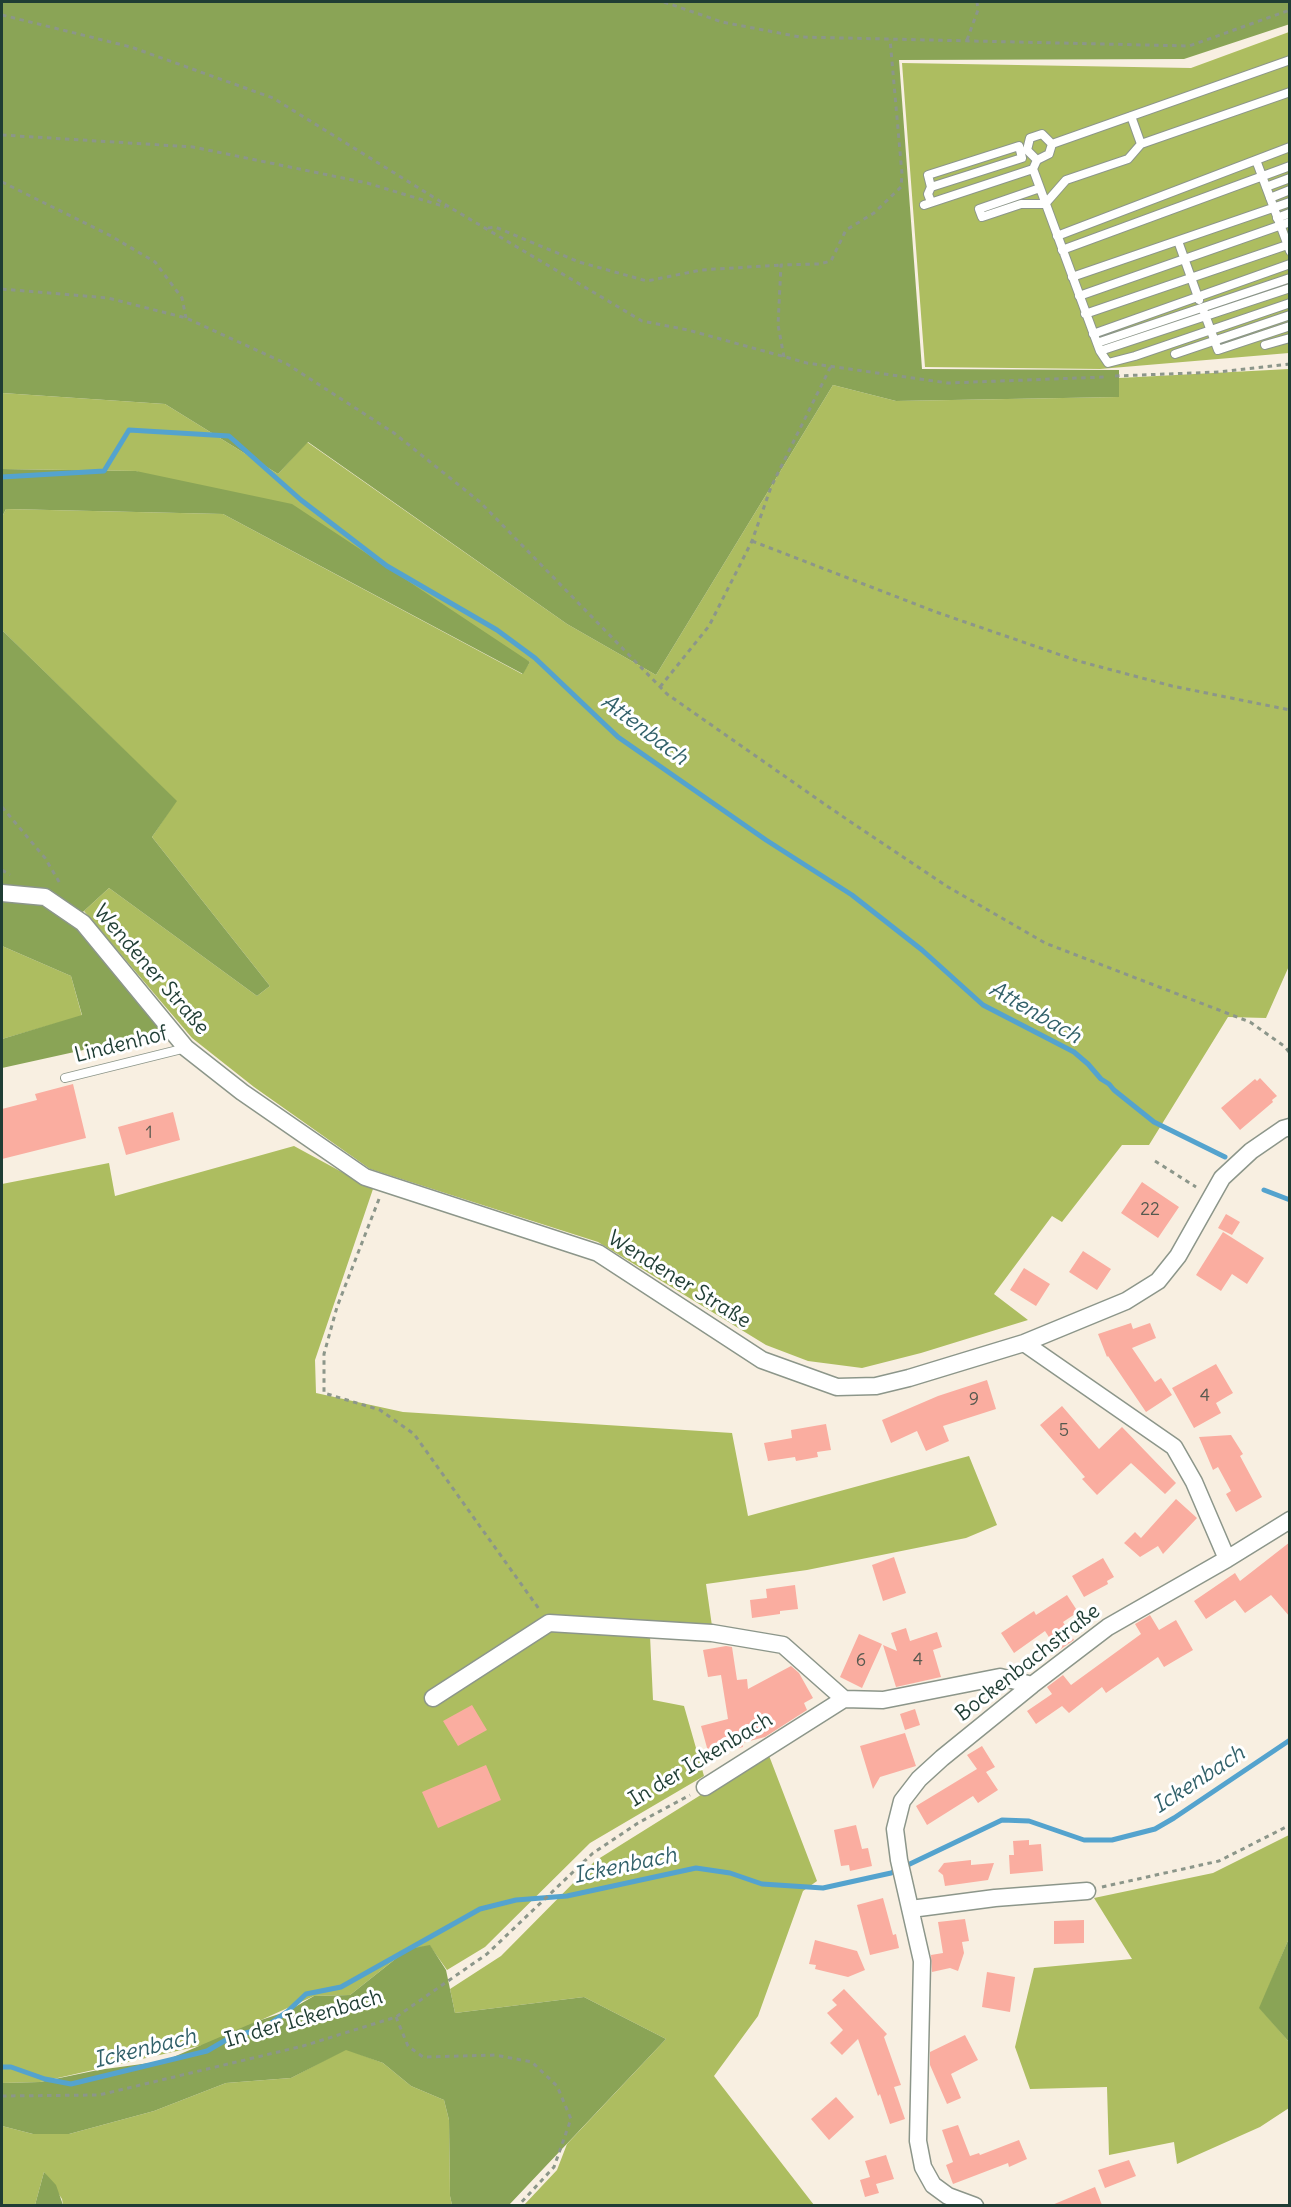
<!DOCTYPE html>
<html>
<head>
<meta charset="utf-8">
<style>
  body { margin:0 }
  #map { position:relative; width:1291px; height:2207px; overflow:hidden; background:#f8efe1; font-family:Delius,sans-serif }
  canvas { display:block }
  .frame { position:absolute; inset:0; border:3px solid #1f3d34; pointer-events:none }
</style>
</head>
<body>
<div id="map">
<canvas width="1291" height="2207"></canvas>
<div class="frame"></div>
</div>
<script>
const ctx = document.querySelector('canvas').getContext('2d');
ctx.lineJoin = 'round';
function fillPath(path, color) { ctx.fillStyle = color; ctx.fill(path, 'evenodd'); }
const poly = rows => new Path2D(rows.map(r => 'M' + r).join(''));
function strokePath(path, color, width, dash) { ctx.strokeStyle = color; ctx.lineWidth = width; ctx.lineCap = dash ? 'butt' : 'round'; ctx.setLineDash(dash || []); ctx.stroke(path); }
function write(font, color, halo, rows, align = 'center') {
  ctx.font = font + ' Delius,sans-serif'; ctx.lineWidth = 6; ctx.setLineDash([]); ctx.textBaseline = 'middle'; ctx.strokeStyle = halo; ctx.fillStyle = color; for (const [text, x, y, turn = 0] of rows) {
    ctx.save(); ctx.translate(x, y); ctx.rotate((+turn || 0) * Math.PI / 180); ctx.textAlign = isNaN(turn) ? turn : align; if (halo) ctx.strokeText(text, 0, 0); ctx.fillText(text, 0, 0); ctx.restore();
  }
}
fillPath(poly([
  [1289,32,1289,353,1100,369,925,367,902,63,1191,68],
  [1289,369,1289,966,1266,1018,1228,1017,1149,1145,1122,1145,1062,1222,1052,1216,994,1294,1028,1320,921,1353,862,1368,808,1361,766,1345,598,1242,370,1169,254,1087,192,1038,84,911,109,888,257,996,270,986,152,837,176,801,2,630,2,517,6,509,223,514,522,674,530,662,136,471,2,469,2,393,165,404,278,474,307,442,567,624,656,675,833,385,896,401,1118,397,1119,378],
  [2,946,71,976,82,1016,2,1039],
  [294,1146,373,1189,315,1360,316,1393,403,1412,732,1433,748,1516,969,1456,997,1525,966,1538,807,1570,706,1584,712,1626,650,1636,653,1700,684,1706,704,1776,590,1843,485,1947,447,1970,430,1946,408,1949,350,1995,314,1996,208,2044,40,2082,2,2083,2,1184,109,1163,115,1196],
  [768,1753,817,1881,803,1891,758,2016,714,2076,814,2205,524,2205,557,2170,567,2144,666,2039,584,1997,455,2013,450,1989,501,1956,595,1861],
  [1289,1835,1289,1938,1260,2008,1289,2042,1289,2108,1260,2127,1177,2164,1174,2142,1109,2155,1107,2087,1030,2089,1015,2047,1034,1968,1132,1959,1094,1898,1213,1873],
  [346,2049,383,2063,411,2086,444,2100,449,2120,450,2196,452,2205,63,2205,62,2199,44,2172,35,2205,2,2206,2,2126,33,2134,69,2134,154,2111,226,2083,291,2078]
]), '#adbd60');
fillPath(poly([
  [2,2,1289,2,1290,24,1184,59,899,60,922,369,1119,370,1119,397,896,401,833,385,656,675,567,624,308,442,278,474,165,404,2,393],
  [2,469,136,471,292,504,530,662,523,674,223,514,6,509,2,517],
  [2,630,177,801,152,837,270,986,257,996,109,888,72,922,165,1032,2,1068,2,1039,82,1015,71,976,2,946],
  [1289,1938,1290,2042,1289,2042,1259,2008],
  [430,1945,446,1970,455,2013,584,1997,666,2039,509,2205,452,2205,450,2196,449,2120,444,2100,411,2086,383,2063,346,2050,291,2078,226,2083,154,2111,69,2134,33,2134,2,2126,2,2083,40,2082,98,2070,164,2061,255,2022,288,2011,314,1996,350,1995,408,1949],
  [44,2172,56,2185,63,2205,35,2205]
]), '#8aa456');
strokePath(poly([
  [2,477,104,471,129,430,229,436,301,500,387,566,497,630,535,658,618,737,766,840,852,895,922,950,983,1005,1074,1052,1088,1064,1101,1079,1109,1084,1114,1090,1154,1122,1225,1157],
  [1264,1190,1290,1200],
  [2,2067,11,2067,45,2079,71,2084,207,2051,231,2037,264,2028,288,2011,306,1994,341,1987,480,1909,516,1900,567,1896,696,1868,730,1873,762,1884,823,1888,891,1873,1002,1820,1029,1821,1084,1840,1112,1840,1155,1829,1174,1818,1290,1740]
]), '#54a3ce', 5);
fillPath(poly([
  [1260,1078,1277,1096,1272,1100,1273,1102,1240,1130,1221,1108,1255,1079,1257,1081],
  [73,1084,86,1138,2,1159,2,1109,37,1100,35,1094],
  [173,1112,180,1140,126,1155,118,1127],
  [1142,1182,1179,1207,1158,1238,1121,1213],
  [1226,1214,1240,1222,1232,1235,1218,1228],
  [1223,1232,1264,1258,1247,1284,1232,1274,1221,1291,1196,1275],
  [1083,1251,1111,1269,1097,1290,1069,1272],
  [1024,1268,1050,1284,1036,1306,1010,1290],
  [1131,1323,1133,1329,1150,1323,1156,1338,1132,1348,1155,1382,1161,1378,1172,1395,1146,1412,1108,1356,1107,1357,1098,1334],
  [1216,1364,1233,1393,1216,1403,1221,1413,1194,1428,1172,1388],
  [987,1380,996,1409,943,1426,949,1441,926,1451,917,1431,891,1443,882,1420,938,1396],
  [1062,1406,1099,1449,1122,1427,1176,1483,1165,1494,1131,1463,1097,1495,1082,1479,1085,1477,1040,1425],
  [826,1424,831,1450,817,1452,818,1457,796,1461,795,1457,768,1461,764,1443,792,1438,791,1430],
  [1231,1435,1243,1454,1240,1456,1262,1497,1236,1512,1226,1494,1231,1491,1218,1467,1213,1470,1199,1437],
  [1176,1499,1197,1518,1163,1554,1158,1546,1140,1557,1124,1543,1135,1532,1141,1538],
  [1290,1542,1290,1617,1271,1595,1245,1613,1235,1600,1206,1619,1194,1601,1235,1573,1240,1581],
  [894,1557,906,1593,883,1601,872,1565],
  [1103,1558,1114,1577,1107,1581,1108,1584,1084,1597,1072,1576],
  [795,1585,798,1609,780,1611,780,1614,752,1618,750,1600,767,1598,766,1589],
  [1067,1595,1078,1612,1063,1622,1074,1640,1058,1651,1045,1631,1014,1653,1001,1633,1034,1611,1036,1615],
  [1150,1615,1159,1630,1176,1620,1193,1650,1164,1667,1158,1657,1106,1693,1102,1687,1069,1713,1062,1706,1036,1724,1027,1711,1052,1694,1047,1687,1063,1675,1071,1685,1141,1634,1135,1624],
  [906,1628,910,1641,937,1632,942,1647,933,1650,941,1677,896,1687,883,1645,897,1651,891,1633],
  [859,1634,882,1644,862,1688,840,1677],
  [726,1646,732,1647,737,1680,747,1679,748,1689,791,1666,799,1673,813,1698,804,1703,807,1710,765,1737,742,1743,743,1747,709,1755,701,1726,728,1719,721,1675,708,1677,703,1650],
  [472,1705,487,1730,458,1746,443,1721],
  [915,1709,920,1725,905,1730,900,1714],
  [905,1733,916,1766,880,1777,873,1789,860,1746],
  [982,1746,995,1767,986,1772,998,1790,978,1803,973,1796,927,1825,916,1806,977,1769,967,1755],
  [486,1765,501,1800,438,1828,422,1792],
  [856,1825,862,1849,868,1848,872,1866,850,1871,849,1865,841,1866,834,1830],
  [1029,1840,1029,1845,1041,1844,1043,1871,1010,1874,1009,1855,1014,1855,1013,1841],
  [971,1860,971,1865,994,1863,988,1880,945,1886,943,1875,938,1871,944,1863],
  [883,1898,893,1935,896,1934,899,1948,870,1955,857,1905],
  [965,1919,969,1941,962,1942,964,1953,958,1971,950,1968,932,1972,931,1955,943,1953,938,1922],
  [1084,1920,1084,1943,1054,1944,1054,1921],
  [815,1940,857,1951,865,1970,848,1977,815,1969,816,1965,809,1964],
  [987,1972,1015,1977,1010,2012,982,2007],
  [844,1989,887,2034,884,2037,901,2085,894,2087,905,2119,890,2124,880,2094,878,2096,858,2039,842,2055,830,2043,843,2030,827,2013,837,2005,832,2000],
  [965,2035,978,2060,951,2074,961,2098,947,2104,930,2065,930,2052],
  [836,2097,854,2117,829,2140,811,2119],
  [958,2125,970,2156,979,2153,980,2155,1019,2140,1027,2159,1009,2167,1008,2163,953,2184,946,2165,953,2162,942,2130],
  [886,2155,894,2179,876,2184,879,2193,865,2197,860,2180,870,2177,865,2161],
  [1129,2160,1136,2176,1105,2188,1098,2170],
  [1095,2187,1102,2205,1052,2205]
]), '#faada0');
const service = poly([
  [1290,60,1052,144,1049,154,1037,160,1033,169,1100,351,1290,288],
  [1131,116,1141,144],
  [1037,160,1027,150,1030,138,1042,134,1052,144],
  [1256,160,1290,251],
  [1266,187,1290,178],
  [1040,188,979,209,982,217,1021,204,1045,204,1066,180,1128,159,1141,144,1290,92],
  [1270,198,1290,190],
  [931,202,928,194,931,187,928,175,1019,146,1022,158,931,187],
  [924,205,1033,169],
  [1277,218,1290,213],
  [1057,236,1290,147],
  [1178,241,1199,300],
  [1062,250,1290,166],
  [1072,277,1290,202],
  [1079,296,1290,222],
  [1204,312,1218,350,1290,326],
  [1085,314,1290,244],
  [1093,334,1290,264],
  [1097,343,1290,278],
  [1265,345,1290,338],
  [1100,351,1108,363,1135,356,1290,303],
  [1175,354,1290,315],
  [65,1078,186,1048]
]);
const minor = poly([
  [2,893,45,897,83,923,186,1048,242,1092,365,1177,598,1253,762,1360,837,1387,876,1386,909,1378,1024,1343,1126,1301,1158,1281,1178,1256,1222,1178,1251,1151,1283,1129,1290,1127],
  [1024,1343,1174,1447,1194,1482,1227,1559],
  [433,1698,549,1623,712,1633,783,1645,844,1699,883,1700,1000,1677,1032,1685],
  [705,1787,844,1699],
  [911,1909,995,1898,1087,1891],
  [975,2206,948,2196,933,2185,923,2167,918,2141,922,1961,899,1860,895,1829,902,1801,919,1779,942,1758,1032,1685,1108,1627,1227,1559,1290,1520]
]);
strokePath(service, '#8c968a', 10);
strokePath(minor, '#8c968a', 19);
strokePath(poly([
  [664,2,722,22,800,37,1189,46,1290,10],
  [2,15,131,47,273,98,451,208,642,321,688,330,807,363,948,383,1105,377],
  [967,40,978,10,977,2],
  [2,135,193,147,367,183,446,207],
  [2,182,111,236,155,262,182,298,186,318],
  [488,228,495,227,579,262,647,281,701,270,781,265],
  [2,289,108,298,186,318,287,364,394,433,480,502,667,694,833,810,948,887,1045,943,1250,1022,1284,1046,1290,1053],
  [784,357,778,325,781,265,819,264,831,261,846,230,874,213,901,187,902,174,890,39],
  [1115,376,1219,372,1290,364],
  [752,541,936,612,1078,661,1172,686,1290,710],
  [660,687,709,626,752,541,771,487,831,366],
  [2,807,45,858,61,885],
  [2,870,10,875],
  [1155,1161,1196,1187],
  [379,1199,337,1307,324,1354,324,1393,380,1410,414,1434,539,1609],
  [1102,1887,1219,1861,1290,1825],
  [396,2017,408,2046,423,2057,495,2055,532,2062,557,2086,571,2119,554,2167,518,2206],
  [2,2096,99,2095,303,2046,396,2017,487,1954,593,1853,638,1823,690,1795]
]), '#8c968a', 3, [4.5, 4.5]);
strokePath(service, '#fff', 8);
strokePath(minor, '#fff', 16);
write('18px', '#56594f', null, [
  ["1",149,1133],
  ["22",1150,1210],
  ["4",1205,1396],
  ["9",974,1400],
  ["5",1064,1431],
  ["4",918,1660],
  ["6",861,1661]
]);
write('21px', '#1f3d34', '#fff', [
  ["Wendener Straße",151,970,49],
  ["Lindenhof",121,1045,-14],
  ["Wendener Straße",679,1280,32],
  ["Bockenbachstraße",1028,1663,-38],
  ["In der Ickenbach",701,1760,-31],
  ["In der Ickenbach",304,2019,-16]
]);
write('italic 22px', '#32616a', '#fff', [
  ["Attenbach",644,730,37],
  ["Attenbach",1035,1013,30],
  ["Ickenbach",1199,1780,-33],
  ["Ickenbach",625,1866,-12],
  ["Ickenbach",145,2049,-14]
]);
</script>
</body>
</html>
